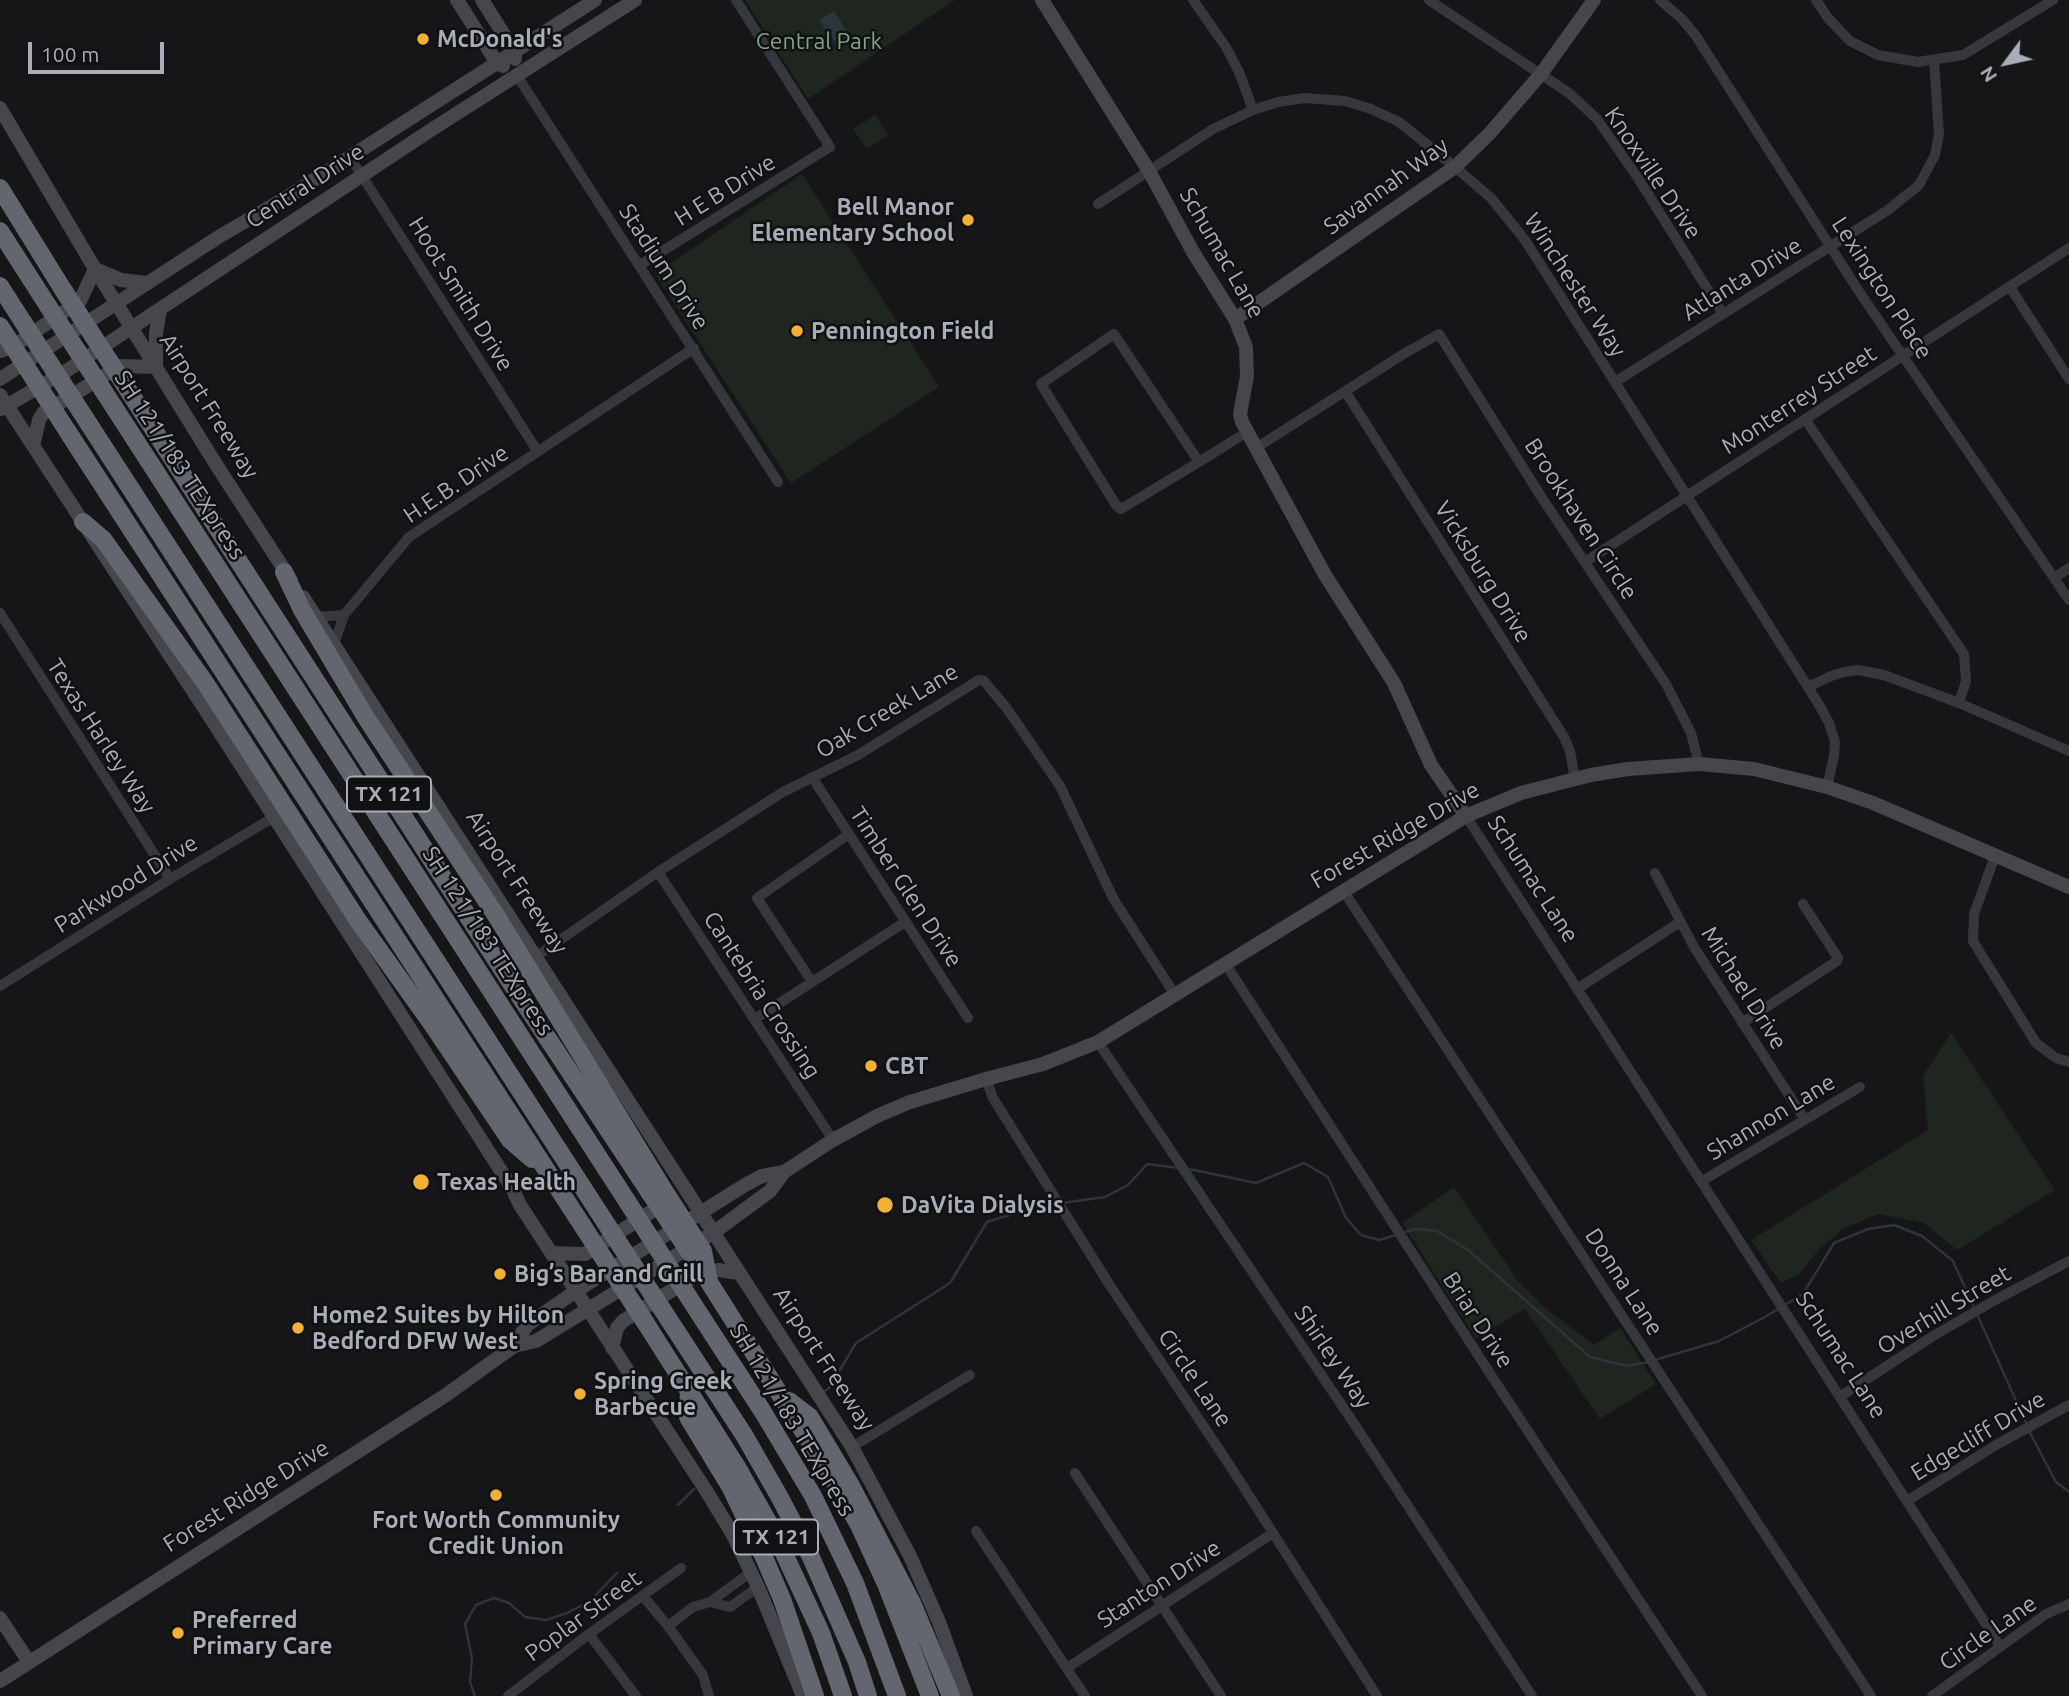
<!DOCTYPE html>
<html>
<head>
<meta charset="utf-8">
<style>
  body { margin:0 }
  #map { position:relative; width:2069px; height:1696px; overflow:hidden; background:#161618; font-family:Ubuntu,sans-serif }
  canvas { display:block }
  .north { position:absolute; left:1971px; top:28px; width:70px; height:70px; -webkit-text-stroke:5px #111113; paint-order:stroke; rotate:237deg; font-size:19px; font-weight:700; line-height:28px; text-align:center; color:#a8adb8 }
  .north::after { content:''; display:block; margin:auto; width:24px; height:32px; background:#a8adb8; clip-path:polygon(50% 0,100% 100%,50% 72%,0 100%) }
  .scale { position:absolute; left:28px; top:42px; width:136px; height:32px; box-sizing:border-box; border:4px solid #a8adb8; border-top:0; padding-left:9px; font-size:21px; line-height:24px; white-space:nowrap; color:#a8adb8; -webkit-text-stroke:5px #111113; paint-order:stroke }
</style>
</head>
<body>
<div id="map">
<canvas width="2069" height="1696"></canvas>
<div class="north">N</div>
<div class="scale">100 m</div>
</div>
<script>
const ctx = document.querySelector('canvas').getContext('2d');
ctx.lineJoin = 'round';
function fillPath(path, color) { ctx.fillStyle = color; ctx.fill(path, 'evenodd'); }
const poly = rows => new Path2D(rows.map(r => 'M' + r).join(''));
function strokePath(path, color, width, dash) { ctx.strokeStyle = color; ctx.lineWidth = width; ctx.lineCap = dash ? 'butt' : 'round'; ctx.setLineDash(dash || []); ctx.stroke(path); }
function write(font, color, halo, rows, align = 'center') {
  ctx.font = font + ' Ubuntu,sans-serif'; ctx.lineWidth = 5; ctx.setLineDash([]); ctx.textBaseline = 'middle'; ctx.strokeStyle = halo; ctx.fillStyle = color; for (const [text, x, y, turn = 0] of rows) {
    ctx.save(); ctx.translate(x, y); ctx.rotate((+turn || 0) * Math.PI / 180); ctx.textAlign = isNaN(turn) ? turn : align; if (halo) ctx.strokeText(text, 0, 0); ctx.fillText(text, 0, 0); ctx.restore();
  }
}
fillPath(poly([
  [745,0,955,0,808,99],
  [875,115,888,135,867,149,853,129],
  [802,174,939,387,791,483,655,274],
  [1951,1033,2055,1190,1957,1250,1924,1223,1878,1214,1842,1229,1819,1250,1799,1274,1781,1283,1751,1240,1928,1130,1923,1076],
  [1454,1187,1518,1281,1546,1309,1594,1345,1620,1328,1656,1384,1600,1419,1525,1309,1476,1338,1402,1223]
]), '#1e261f');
fillPath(poly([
  [834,11,852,39,839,47,819,20]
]), '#2c353c');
strokePath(poly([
  [1189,1169,1256,1183,1304,1163,1328,1177,1346,1218,1361,1235,1379,1240,1396,1235],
  [1062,1203,1105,1197,1128,1185,1147,1164,1179,1168],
  [1402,1233,1415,1229,1437,1231,1468,1250,1590,1357,1627,1366,1649,1362],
  [1655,1360,1719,1341,1765,1317,1803,1294,1834,1243,1868,1229,1894,1225,1922,1236,1953,1261,2027,1425],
  [825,1391,829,1388,856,1343,950,1283,987,1222,1039,1206,1055,1204],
  [2029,1431,2056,1482,2069,1492],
  [678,1505,694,1489],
  [475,1696,470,1682,472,1658,465,1624,476,1605,494,1598,509,1603,525,1617,546,1620,567,1613,590,1601,617,1573]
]), '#2c353c', 2.5);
strokePath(poly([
  [1193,0,1226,47,1239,72,1253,110],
  [1429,0,1569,93,1597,119,1638,178,1723,314],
  [1660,0,1682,19,1696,36,1858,290,2069,600],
  [1816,0,1828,18,1850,41,1878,55,1918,62,1963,55,2053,0],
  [516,74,778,482],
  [350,157,538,452],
  [1098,204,1213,129,1253,110,1278,102,1305,98,1345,101,1371,109,1399,122,1455,167,1491,198,1525,240,1818,703,1829,723,1835,742,1834,756,1827,787],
  [640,265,830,147,736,0],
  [2010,287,2069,379],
  [1114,334,1199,462,1121,509,1116,505,1041,384,1114,334],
  [1615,382,1888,210,1919,185,1935,155,1939,134,1934,60],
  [1345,391,1564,737,1570,751,1575,779],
  [1805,419,1964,654,1966,681,1959,703],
  [1256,448,1405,353,1439,334,1542,498,1666,684,1691,733,1699,764],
  [1199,462,1247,432],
  [1585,562,2069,248],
  [2054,578,2069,568],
  [0,613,170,879],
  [317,617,344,615],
  [334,644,344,615,409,537,694,348],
  [1808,687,1831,676,1844,672,1858,670,1884,675,1959,703,2069,751],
  [812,777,968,1018],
  [1466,816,2000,1646],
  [1995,856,1974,914,1973,941,2036,1043,2056,1058,2069,1062],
  [658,872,833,1140],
  [1655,873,1694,947,1805,1120],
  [1343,890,1871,1696],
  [537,956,658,872,783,792,858,755,979,680,984,681,1008,710,1060,786,1113,898,1175,995],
  [1225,963,1491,1375,1702,1696],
  [812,982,757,898,849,834],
  [0,986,170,879,274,817],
  [1577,989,1680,922],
  [755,1019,905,922],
  [1742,1023,1837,961,1838,958,1803,904],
  [1098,1042,1357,1428,1532,1696],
  [986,1079,993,1098,1109,1284,1234,1472,1377,1696],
  [1702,1181,1860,1087],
  [1841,1396,1933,1336,1997,1299,2069,1261],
  [852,1447,970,1375],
  [1075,1473,1221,1696],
  [1907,1501,1996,1445,2069,1405],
  [976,1531,1085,1696],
  [643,1596,668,1626,703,1675,709,1696],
  [710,1602,730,1607,758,1587],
  [668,1626,693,1607,710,1602,751,1572],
  [589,1634,636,1696],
  [1067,1668,1273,1533],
  [508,1696,589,1634,681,1568],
  [1932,1696,2046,1614,2069,1604]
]), '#37383d', 10);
strokePath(poly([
  [457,0,497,63,503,66],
  [482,0,515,52,515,59],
  [1042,0,1149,171,1193,252,1235,319,1246,347,1247,376,1240,414,1242,422,1325,575,1394,683,1431,765,1466,816],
  [0,108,95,269,217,466,291,580],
  [1235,319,1455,167,1490,133,1541,74,1594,0],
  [0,351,12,347,80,301,95,269,121,280,147,283],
  [156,366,156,333,160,310],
  [0,379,220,236,289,196,595,0],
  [0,395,210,717,512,1188,520,1205,707,1492,732,1533,758,1587,803,1696],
  [1,409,66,371,434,128,635,0],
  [33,446,39,420,43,413,120,366,156,367],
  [303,597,852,1447,910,1556,939,1622,966,1696],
  [552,1253,585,1254,668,1201],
  [514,1346,536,1341,713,1233,770,1191,784,1172,833,1140,879,1115,910,1102,986,1079,1043,1064,1098,1042,1466,816,1521,793,1591,775,1628,769,1699,764,1754,769,1827,787,1873,803,2069,887],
  [612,1348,617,1328,623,1321,696,1275,718,1270,739,1273],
  [0,1618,29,1662],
  [0,1681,446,1395,514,1346,527,1325,576,1291,745,1185,762,1176,784,1172]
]), '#45474d', 14);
strokePath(poly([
  [0,188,62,288],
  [0,231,48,306],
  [0,286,23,322],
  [99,384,634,1212],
  [130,393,513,986,650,1193],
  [74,401,609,1228],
  [68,432,582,1225],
  [83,522,103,539,206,684,359,922,432,1024,510,1140,532,1159],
  [284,572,302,610,365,716,497,917,660,1184],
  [709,1282,827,1469,859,1525,886,1584,930,1696],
  [684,1290,763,1412,813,1496,855,1583,897,1696],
  [660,1306,744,1435,779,1496,810,1555,857,1662,868,1696],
  [645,1322,737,1467,776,1536,821,1633,843,1696],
  [689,1392,688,1417,731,1488,763,1555,782,1599,815,1696],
  [789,1401,810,1417,850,1484,912,1603,951,1696]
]), '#63666e', 18);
strokePath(poly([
  [62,288,130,393],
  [48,306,99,384],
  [23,322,74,401],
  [0,326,68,432],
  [660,1184,703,1251,709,1282],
  [650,1193,690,1253],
  [634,1212,684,1290],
  [582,1225,645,1322],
  [609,1228,660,1306]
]), '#63666e', 18);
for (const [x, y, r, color] of [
  [423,39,7,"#f2b134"],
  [968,220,7,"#f2b134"],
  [797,331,7,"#f2b134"],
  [871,1066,7,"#f2b134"],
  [421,1182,9,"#f2b134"],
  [885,1205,9,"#f2b134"],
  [500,1274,7,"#f2b134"],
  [298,1328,7,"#f2b134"],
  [580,1394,7,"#f2b134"],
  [496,1495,7,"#f2b134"],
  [178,1633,7,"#f2b134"]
]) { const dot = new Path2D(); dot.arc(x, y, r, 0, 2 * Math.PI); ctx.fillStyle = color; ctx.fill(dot); strokePath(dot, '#111113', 2.5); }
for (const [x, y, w] of [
  [389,794,84],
  [776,1537,84]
]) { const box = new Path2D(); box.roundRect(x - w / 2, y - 17.5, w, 35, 5); ctx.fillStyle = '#111113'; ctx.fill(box); strokePath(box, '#a8adb8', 2); }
write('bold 21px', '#a8adb8', null, [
  ["TX 121",389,794],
  ["TX 121",776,1537]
]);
write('bold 23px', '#a8adb8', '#111113', [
  ["McDonald's",437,39],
  ["Bell Manor",954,207,"right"],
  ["Elementary School",954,233,"right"],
  ["Pennington Field",811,331],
  ["CBT",885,1066],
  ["Texas Health",437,1182],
  ["DaVita Dialysis",901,1205],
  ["Big’s Bar and Grill",514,1274],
  ["Home2 Suites by Hilton",312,1315],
  ["Bedford DFW West",312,1341],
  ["Spring Creek",594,1381],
  ["Barbecue",594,1407],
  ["Fort Worth Community",496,1520,"center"],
  ["Credit Union",496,1546,"center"],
  ["Preferred",192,1620],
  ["Primary Care",192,1646]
], 'left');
write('23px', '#7fa381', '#111113', [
  ["Central Park",819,41]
]);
write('23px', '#a8adb8', '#111113', [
  ["Knoxville Drive",1653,173,56],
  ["Central Drive",305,186,-33],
  ["Savannah Way",1386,186,-36],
  ["H E B Drive",725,190,-32],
  ["Schumac Lane",1222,253,60],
  ["Stadium Drive",664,267,57],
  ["Atlanta Drive",1742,279,-32],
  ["Winchester Way",1575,285,57],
  ["Lexington Place",1882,288,57],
  ["Hoot Smith Drive",461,294,58],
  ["Monterrey Street",1799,400,-33],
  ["Airport Freeway",209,406,58],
  ["SH 121/183 TEXpress",180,465,57],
  ["H.E.B. Drive",456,484,-34],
  ["Brookhaven Circle",1581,519,57],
  ["Vicksburg Drive",1483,572,58],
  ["Oak Creek Lane",887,711,-31],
  ["Texas Harley Way",101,736,57],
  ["Forest Ridge Drive",1395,835,-30],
  ["Schumac Lane",1533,879,57],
  ["Airport Freeway",517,882,57],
  ["Parkwood Drive",126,884,-32],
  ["Timber Glen Drive",906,887,57],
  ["SH 121/183 TEXpress",488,941,57],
  ["Michael Drive",1744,988,58],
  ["Cantebria Crossing",762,995,57],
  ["Shannon Lane",1771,1117,-31],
  ["Donna Lane",1624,1282,57],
  ["Overhill Street",1944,1310,-31],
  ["Briar Drive",1478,1320,57],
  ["Schumac Lane",1841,1355,57],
  ["Shirley Way",1333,1357,56],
  ["Airport Freeway",824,1359,57],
  ["Circle Lane",1195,1378,56],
  ["SH 121/183 TEXpress",792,1420,59],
  ["Edgecliff Drive",1978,1436,-31],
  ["Forest Ridge Drive",246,1496,-32],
  ["Stanton Drive",1159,1584,-33],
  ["Poplar Street",583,1616,-36],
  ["Circle Lane",1988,1633,-35]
]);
</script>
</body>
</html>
